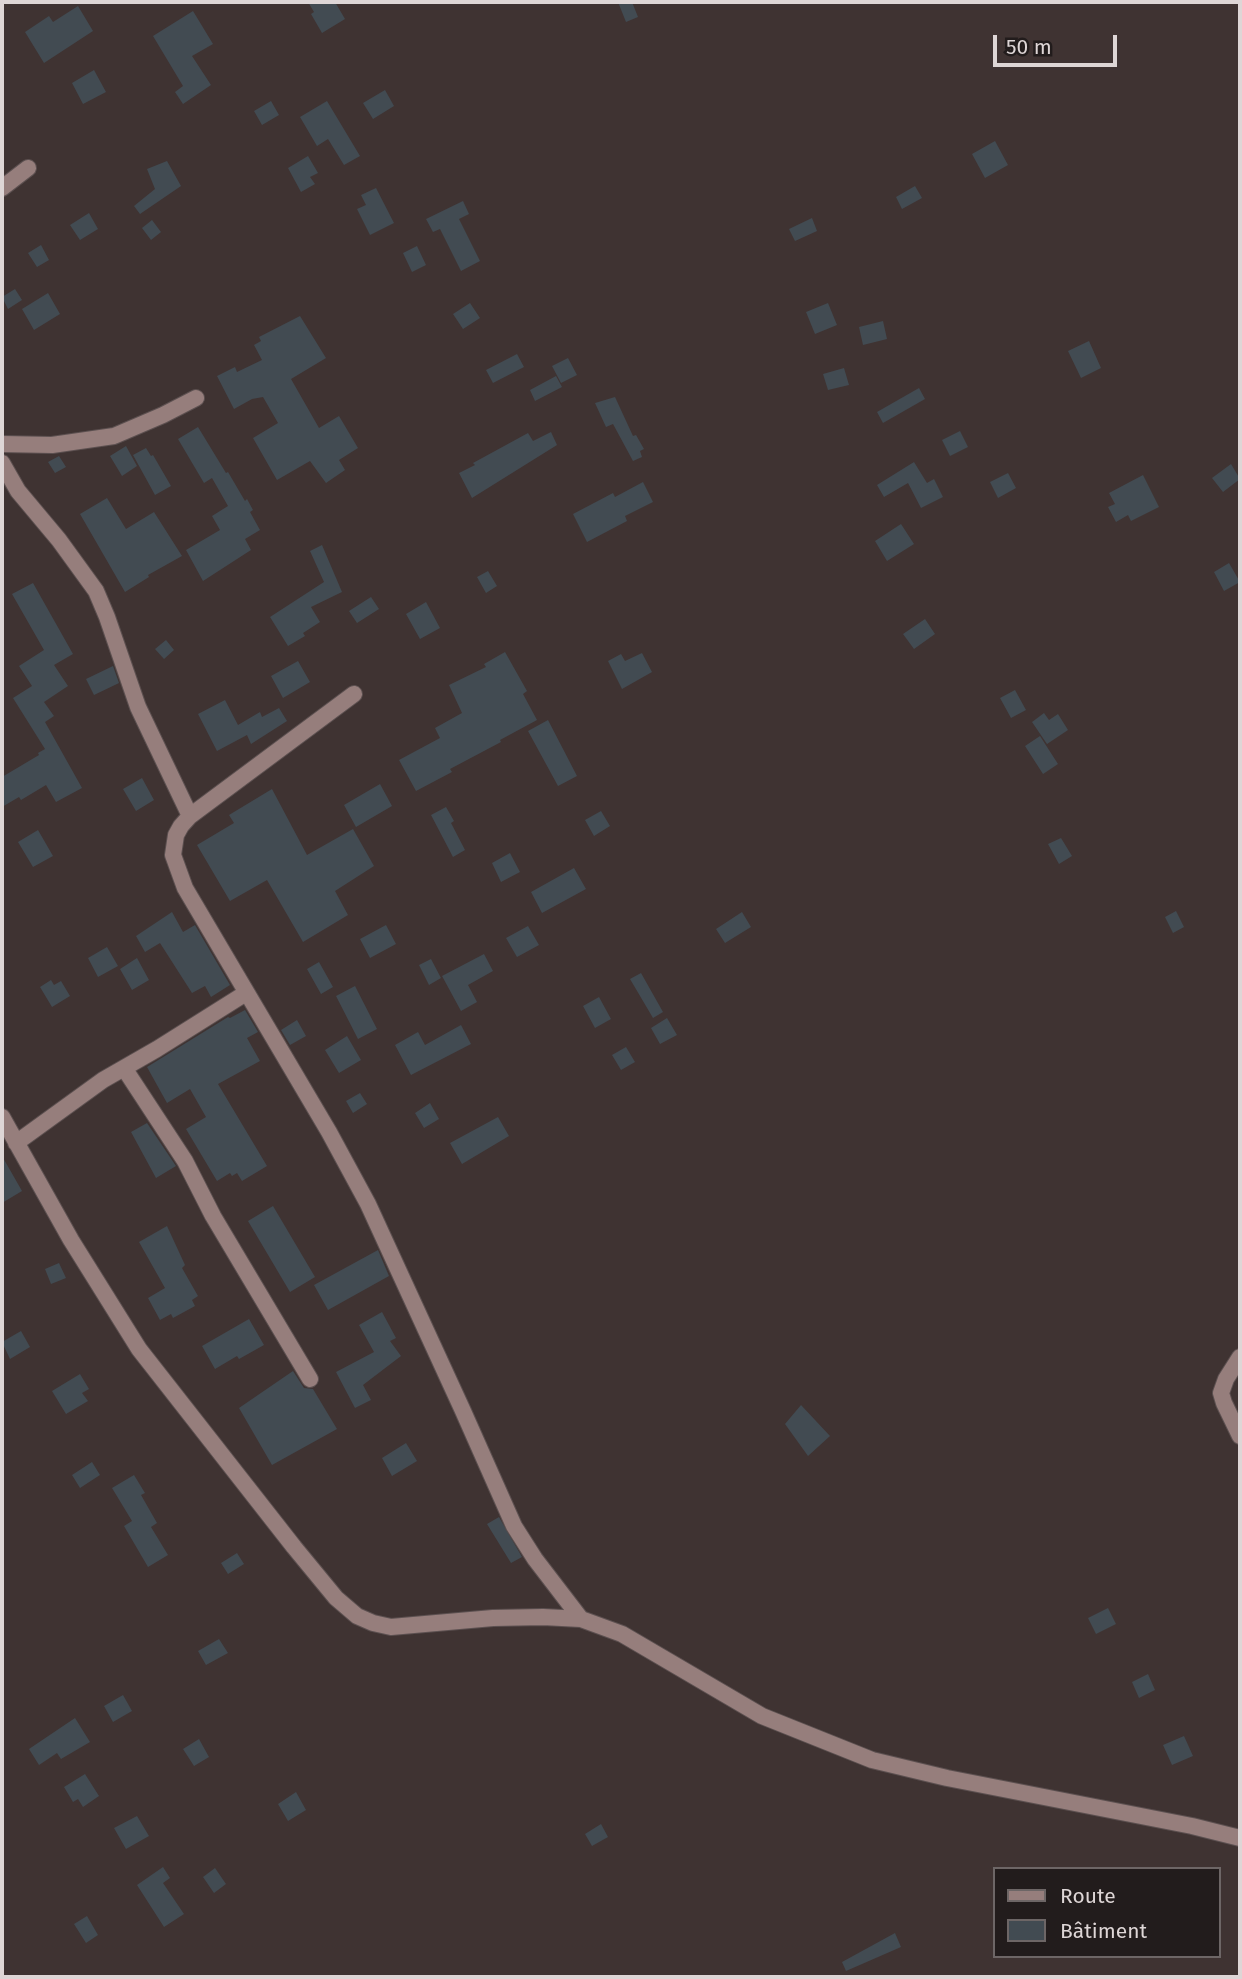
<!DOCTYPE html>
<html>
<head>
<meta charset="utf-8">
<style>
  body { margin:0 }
  #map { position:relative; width:1242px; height:1979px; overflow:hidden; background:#3f3332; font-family:"Fira Sans",sans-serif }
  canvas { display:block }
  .frame { position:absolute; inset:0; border:4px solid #ded6d6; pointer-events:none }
  .legend { position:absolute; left:993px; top:1867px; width:228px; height:91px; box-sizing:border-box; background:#221c1c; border:2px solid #6d6666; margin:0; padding:9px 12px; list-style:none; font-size:21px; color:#ded6d6 }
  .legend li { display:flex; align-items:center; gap:14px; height:35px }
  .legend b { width:35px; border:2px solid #6d6666 }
  .scale { position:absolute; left:993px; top:35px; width:124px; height:32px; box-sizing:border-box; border:4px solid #ded6d6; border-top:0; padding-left:9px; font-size:21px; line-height:24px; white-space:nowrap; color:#ded6d6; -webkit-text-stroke:5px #221c1c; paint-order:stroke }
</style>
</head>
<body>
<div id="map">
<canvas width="1242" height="1979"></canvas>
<div class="frame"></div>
<ul class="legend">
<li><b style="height:9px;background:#967e7c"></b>Route</li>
<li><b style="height:19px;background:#424b52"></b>Bâtiment</li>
</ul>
<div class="scale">50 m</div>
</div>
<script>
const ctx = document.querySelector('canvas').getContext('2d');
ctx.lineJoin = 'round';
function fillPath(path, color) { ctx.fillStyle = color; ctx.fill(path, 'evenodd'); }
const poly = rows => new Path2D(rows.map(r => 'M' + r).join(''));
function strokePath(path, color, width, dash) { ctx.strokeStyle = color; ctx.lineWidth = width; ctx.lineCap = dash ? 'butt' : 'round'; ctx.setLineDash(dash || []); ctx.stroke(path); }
fillPath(poly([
  [308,2,335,2,345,19,322,33,311,14,314,12],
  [618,2,632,2,638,17,626,22],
  [78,6,93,31,44,63,25,32,49,16,53,22],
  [193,11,213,44,192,56,211,85,183,104,175,92,183,86,153,36],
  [94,70,106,92,83,104,72,83],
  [385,90,394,106,373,119,363,103],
  [271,101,279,115,262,125,254,111],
  [327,101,360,156,344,165,328,139,317,146,300,117],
  [995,141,1008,165,985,178,972,154],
  [308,156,318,173,310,177,315,184,301,192,288,168],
  [167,161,181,186,140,214,134,206,155,189,147,169],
  [915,186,922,198,902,209,896,197],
  [376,188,394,223,370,235,357,209,366,205,361,195],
  [463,201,469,214,459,219,480,261,461,271,440,229,433,232,426,219],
  [89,213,98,229,80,240,70,225],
  [812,218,817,231,795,241,789,229],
  [152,220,161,232,151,240,142,228],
  [41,245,49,260,37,267,28,253],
  [417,246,426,265,412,272,403,253],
  [15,289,22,300,8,309,2,297],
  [48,293,60,314,34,330,22,309],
  [470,303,480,318,463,329,453,314],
  [828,303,837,325,815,334,806,312],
  [300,316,326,358,291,379,319,428,339,416,358,448,339,460,345,470,326,483,310,461,277,480,253,438,278,423,263,397,252,399,234,409,217,376,235,367,237,372,262,360,254,345,261,341,259,337],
  [883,321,887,339,863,345,859,327],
  [1089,341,1101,368,1081,378,1068,351],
  [517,354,524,367,493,383,486,370],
  [568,358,577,375,561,383,552,366],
  [844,368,849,385,828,390,823,374],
  [556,376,562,387,535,401,530,390],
  [919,388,925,399,883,423,877,412],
  [615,397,633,436,636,435,644,449,640,451,642,457,633,461,613,424,606,427,595,403],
  [198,427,226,473,228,472,245,501,247,499,253,510,250,512,260,530,245,539,251,550,203,581,186,550,220,530,212,516,228,506,212,478,204,483,178,439],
  [960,431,968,447,950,456,942,440],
  [551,432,557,445,472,498,459,473,475,465,473,463,528,433,533,441],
  [126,446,137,466,122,476,110,456],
  [146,448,151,456,153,455,171,486,155,495,133,455],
  [59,456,66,467,55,473,48,462],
  [914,462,927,483,934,479,943,497,921,508,908,483,884,497,877,485],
  [1231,464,1240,479,1223,492,1212,478],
  [1008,473,1016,488,998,498,990,482],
  [1143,475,1159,507,1131,521,1128,515,1116,522,1108,507,1115,504,1109,493],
  [643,482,653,502,625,516,627,521,587,542,573,514,613,493,615,497],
  [107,498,126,529,154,512,182,556,148,575,149,577,125,592,80,514],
  [901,524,914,544,887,561,875,541],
  [322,545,342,592,311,607,320,622,303,633,305,636,288,646,270,617,324,582,310,551],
  [1229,563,1240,582,1224,591,1214,572],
  [488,571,497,586,486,593,477,577],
  [33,583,73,654,54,665,68,686,44,702,54,716,45,722,82,788,56,802,46,785,21,800,19,797,2,807,2,777,39,755,38,753,45,749,13,698,32,686,19,666,44,650,12,594],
  [371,597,379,609,357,623,349,611],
  [426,602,440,628,420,639,406,614],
  [925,619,935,634,914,649,903,634],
  [166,640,174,650,164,659,155,649],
  [505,652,527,691,523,694,537,720,500,740,501,742,450,769,452,772,416,791,399,760,440,738,435,728,462,713,449,685,486,667,484,664],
  [642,653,652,672,622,689,608,661,621,654,625,661],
  [298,661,310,682,283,698,271,676],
  [113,666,119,683,94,695,86,679],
  [1015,690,1026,710,1011,718,1000,698],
  [225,700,238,725,260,712,262,717,279,708,287,721,251,744,247,735,217,751,198,714],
  [1044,713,1049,720,1058,714,1068,730,1047,744,1032,722],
  [548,720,577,776,558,786,528,731],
  [1040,736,1058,764,1043,774,1025,746],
  [142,778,154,800,136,811,123,789],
  [380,784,392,806,356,827,344,805],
  [272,789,307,855,353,829,374,866,335,891,348,915,303,942,267,880,230,901,197,845,234,823,229,815],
  [446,807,454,821,451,823,465,850,453,857,431,815],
  [601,811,610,826,594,836,585,820],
  [38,830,53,856,33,867,18,842],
  [1061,838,1072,856,1059,864,1048,844],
  [510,853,520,872,501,882,492,863],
  [574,868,586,889,542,913,531,892],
  [1176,911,1184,927,1173,933,1165,917],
  [172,912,183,932,195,925,230,985,211,997,205,986,192,993,160,943,145,952,136,936],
  [742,912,751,927,725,943,716,929],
  [386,925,396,944,370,958,360,939],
  [528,926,539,945,517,957,506,938],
  [107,947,118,966,98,977,88,958],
  [484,954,493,971,468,985,477,1002,461,1011,442,976],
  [137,958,149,980,132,990,120,969],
  [431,959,441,978,429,985,419,965],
  [319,962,333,987,321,994,307,969],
  [641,973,663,1012,653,1018,630,979],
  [51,980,54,985,61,981,70,996,52,1007,40,987],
  [355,986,377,1029,358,1039,336,996],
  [599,997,611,1019,595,1028,583,1006],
  [245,1010,258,1032,247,1038,260,1061,218,1084,267,1166,242,1181,237,1173,232,1176,230,1173,217,1181,186,1129,206,1117,190,1089,167,1103,147,1067,228,1017,230,1018],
  [667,1018,677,1035,660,1044,651,1028],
  [297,1020,306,1036,290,1045,281,1030],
  [461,1025,471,1044,411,1075,395,1045,418,1032,425,1045],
  [347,1036,361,1060,339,1073,325,1050],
  [626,1047,635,1062,621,1070,612,1055],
  [360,1093,367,1104,353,1113,346,1101],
  [430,1103,439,1119,424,1128,415,1113],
  [498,1117,509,1136,462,1164,450,1143],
  [147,1123,176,1166,156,1178,131,1132],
  [2,1156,22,1191,2,1203],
  [273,1206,315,1277,290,1292,248,1221],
  [167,1226,185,1265,182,1268,198,1296,192,1300,195,1306,173,1318,171,1314,160,1320,148,1298,165,1288,139,1242],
  [378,1250,389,1276,328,1310,314,1285],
  [59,1263,66,1278,51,1284,45,1269],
  [382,1312,396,1338,390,1341,401,1356,363,1385,371,1400,355,1408,336,1372,374,1352,359,1325],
  [249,1319,264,1345,239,1359,237,1356,215,1369,202,1346],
  [21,1331,30,1347,10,1359,2,1342],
  [293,1371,304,1388,313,1389,337,1429,272,1465,239,1408],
  [80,1374,89,1389,82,1393,88,1401,66,1414,52,1391],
  [801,1405,830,1436,808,1456,785,1424],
  [406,1443,417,1461,392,1476,382,1458],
  [92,1462,100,1475,80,1488,72,1475],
  [134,1475,145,1493,141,1495,157,1523,151,1527,168,1555,148,1567,124,1526,132,1521,112,1488],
  [499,1517,522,1557,511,1563,487,1524],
  [237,1553,244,1564,228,1574,221,1563],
  [1108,1608,1116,1624,1096,1634,1088,1618],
  [219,1639,228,1653,206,1665,198,1651],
  [1148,1674,1155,1690,1139,1698,1132,1682],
  [123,1695,132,1711,113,1722,104,1706],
  [75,1718,90,1742,61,1759,57,1753,39,1765,29,1749],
  [1184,1736,1193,1756,1172,1765,1163,1745],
  [199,1739,209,1757,194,1766,183,1749],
  [85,1774,99,1796,83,1807,78,1799,73,1802,64,1787],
  [296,1792,306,1810,288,1821,278,1804],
  [137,1816,149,1836,126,1849,114,1828],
  [601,1824,608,1837,592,1846,585,1834],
  [163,1867,170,1878,163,1883,184,1914,164,1927,137,1885],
  [215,1868,226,1884,214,1893,203,1877],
  [87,1916,98,1935,86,1943,74,1924],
  [895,1933,901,1947,846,1971,842,1962]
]), '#424b52');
const minor = poly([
  [2,188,28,168],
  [2,444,52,445,114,436,163,415,196,398],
  [2,463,18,491,59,540,96,591,107,617,138,707,190,816],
  [354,694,190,816,181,826,176,835,173,855,185,888,329,1132,368,1204,463,1411,514,1526,535,1559,581,1619],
  [124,1068,185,1161,213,1216,310,1379],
  [2,1117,71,1240,139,1349,294,1547,336,1598,357,1616,373,1623,391,1627,493,1618,543,1617,581,1619,622,1634,762,1716,872,1760,947,1778,1192,1826,1240,1838],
  [16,1143,103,1080,157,1049,246,993],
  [1240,1357,1226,1379,1221,1393,1224,1403,1240,1436]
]);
strokePath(minor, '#5c5050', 18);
strokePath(minor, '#967e7c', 16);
</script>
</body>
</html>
